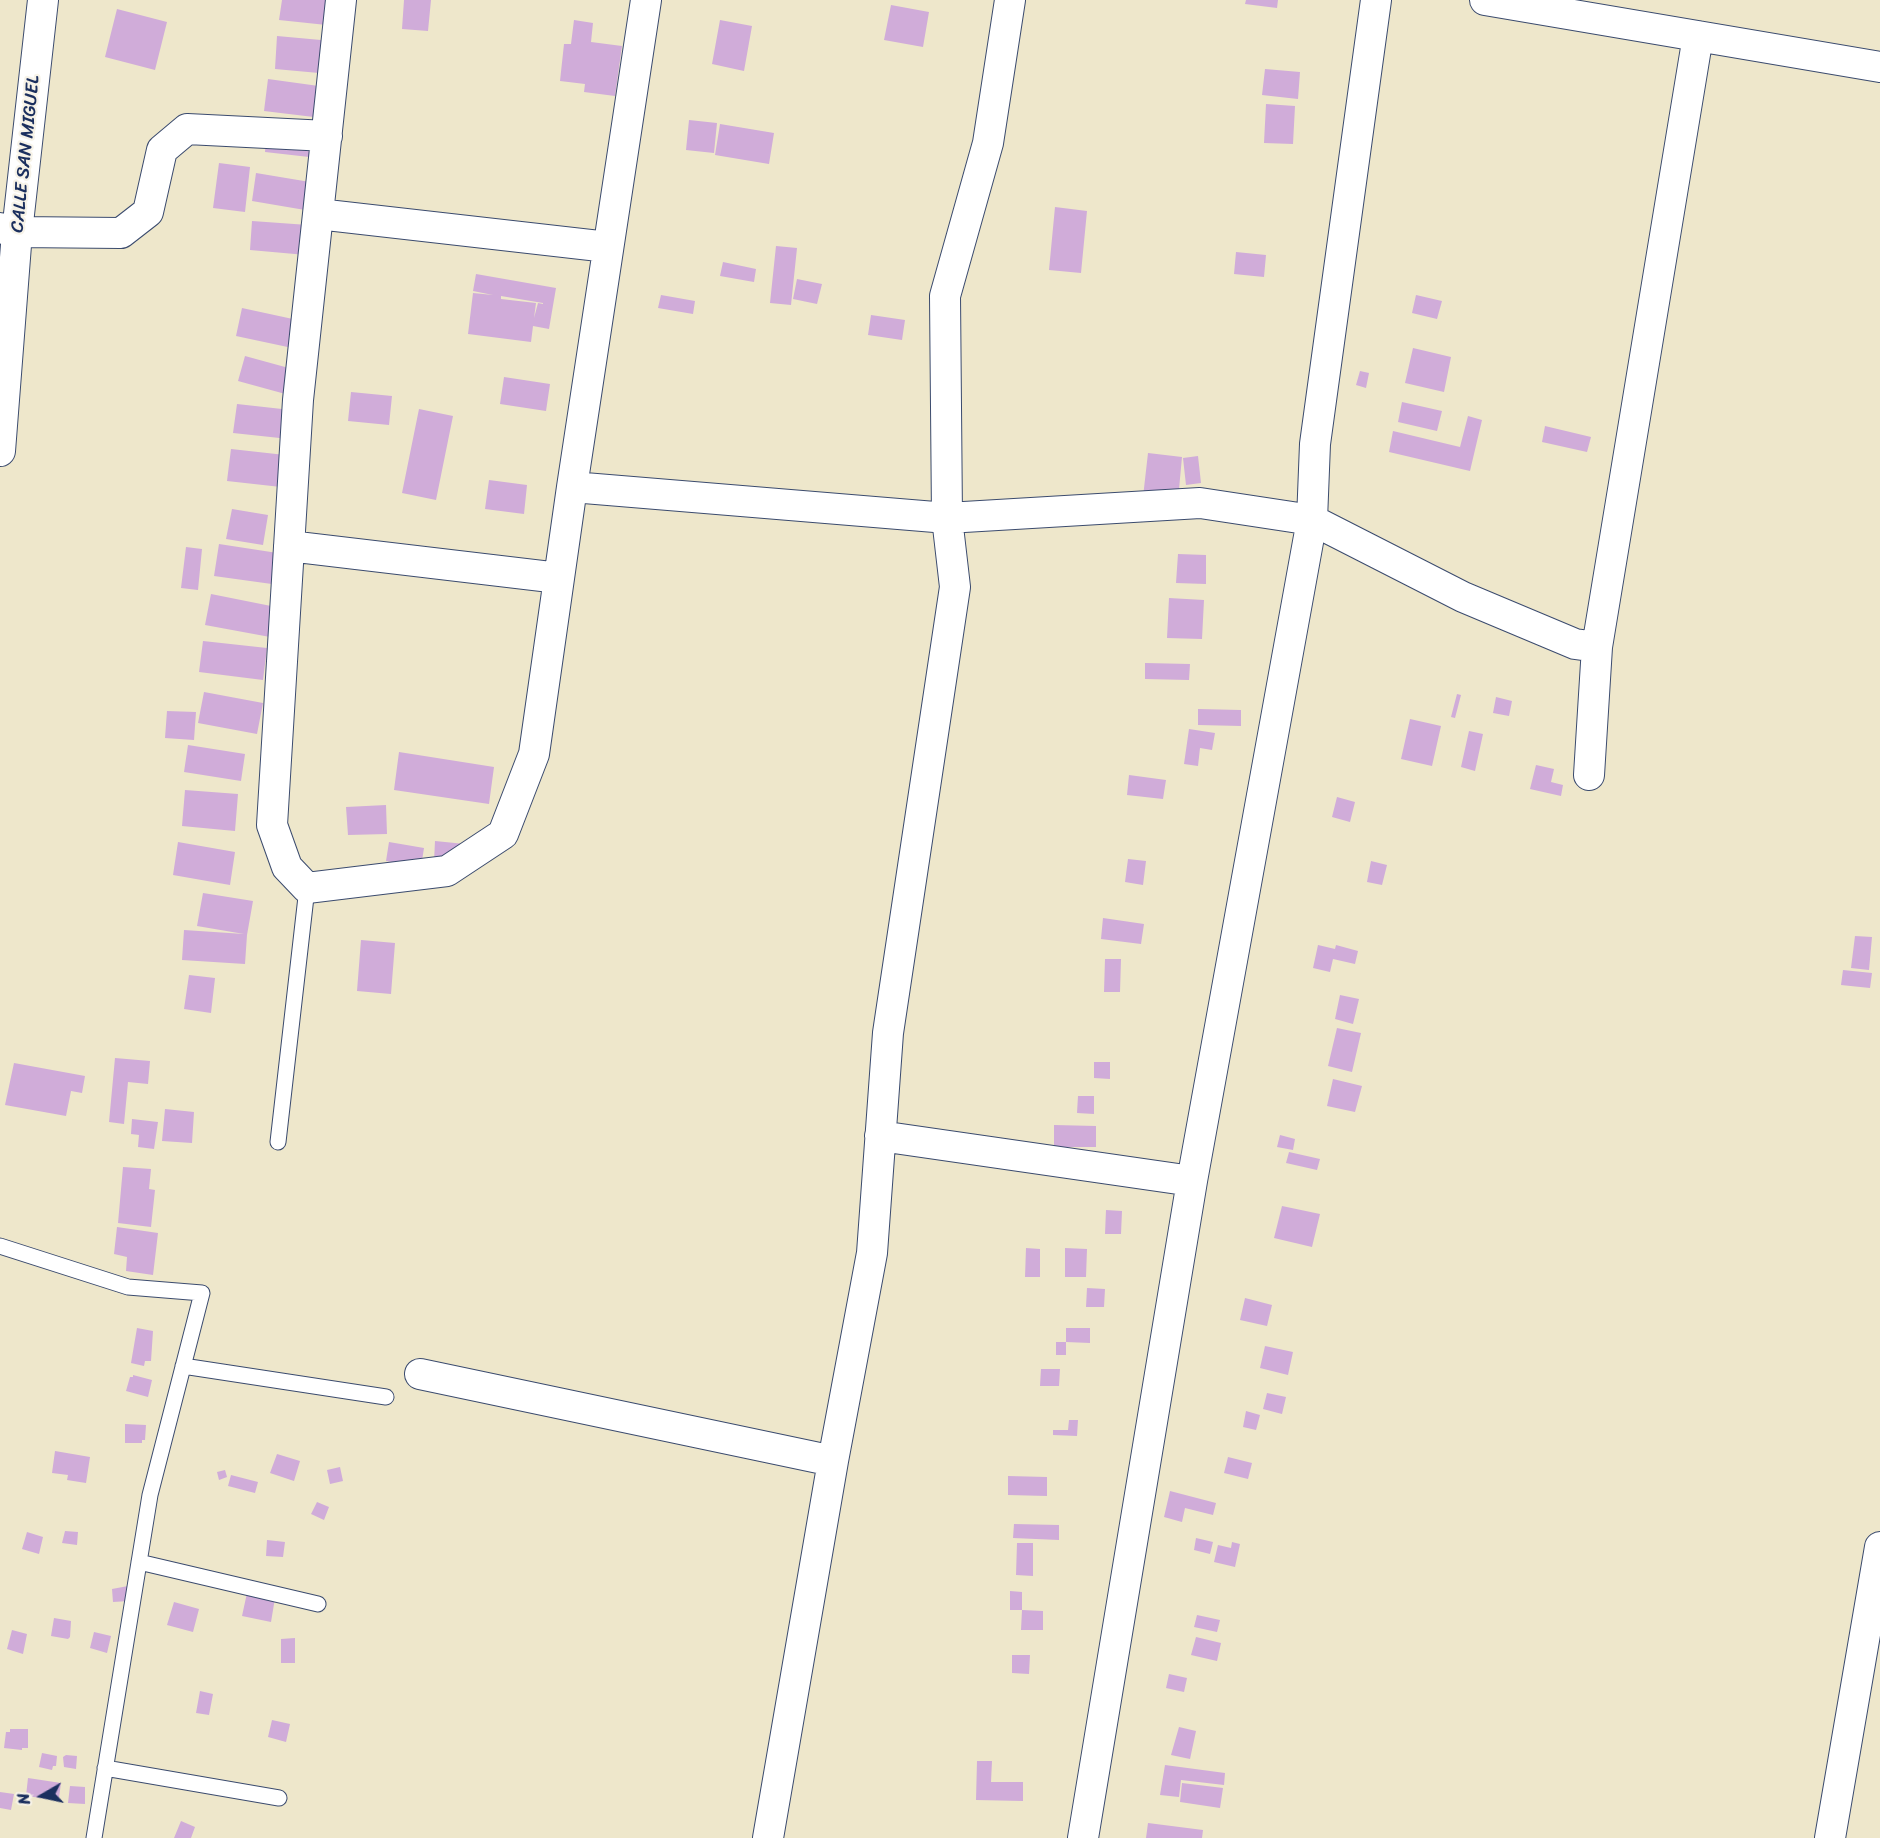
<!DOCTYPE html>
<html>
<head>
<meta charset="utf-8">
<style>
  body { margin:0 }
  #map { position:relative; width:1880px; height:1838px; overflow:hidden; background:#eee7cb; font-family:Sriracha,sans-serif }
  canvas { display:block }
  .north { position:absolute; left:12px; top:1766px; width:60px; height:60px; -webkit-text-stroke:4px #f7f3e8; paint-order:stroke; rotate:261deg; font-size:16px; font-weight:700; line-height:24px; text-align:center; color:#1b2f5e }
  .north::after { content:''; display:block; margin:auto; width:21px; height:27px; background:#1b2f5e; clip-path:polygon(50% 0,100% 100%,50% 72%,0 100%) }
</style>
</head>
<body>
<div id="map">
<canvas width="1880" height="1838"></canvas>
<div class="north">N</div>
</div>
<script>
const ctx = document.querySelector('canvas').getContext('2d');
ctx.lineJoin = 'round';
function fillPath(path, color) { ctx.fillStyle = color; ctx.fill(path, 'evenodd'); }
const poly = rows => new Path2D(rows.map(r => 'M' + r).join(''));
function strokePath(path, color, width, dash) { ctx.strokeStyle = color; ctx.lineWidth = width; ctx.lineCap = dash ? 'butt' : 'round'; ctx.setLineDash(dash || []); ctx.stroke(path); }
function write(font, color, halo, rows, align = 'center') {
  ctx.font = font + ' Sriracha,sans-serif'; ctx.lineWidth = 4.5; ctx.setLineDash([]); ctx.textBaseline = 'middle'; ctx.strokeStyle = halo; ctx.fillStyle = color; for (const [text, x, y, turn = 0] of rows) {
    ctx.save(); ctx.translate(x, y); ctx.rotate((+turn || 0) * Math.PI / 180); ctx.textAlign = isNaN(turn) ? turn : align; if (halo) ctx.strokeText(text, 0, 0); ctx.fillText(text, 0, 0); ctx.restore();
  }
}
fillPath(poly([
  [282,0,339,0,336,26,279,20],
  [404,0,431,0,428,31,402,29],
  [1246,0,1278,0,1277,8,1245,4],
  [891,5,929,12,923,47,884,40],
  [117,9,167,22,155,70,105,57],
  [574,20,593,23,591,42,622,46,615,96,584,92,585,84,560,81,564,44,571,44],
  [720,20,752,26,744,71,712,64],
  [277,36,332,41,330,74,275,69],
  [1265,69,1300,72,1298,99,1262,95],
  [268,79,326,87,322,118,264,111],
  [1266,104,1295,106,1293,144,1264,143],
  [689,120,717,123,714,153,686,150],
  [720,124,774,133,769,164,715,155],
  [267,128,320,133,318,158,265,152],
  [219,163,250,167,245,212,213,208],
  [256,173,310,182,305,210,252,201],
  [1055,207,1087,211,1081,273,1049,270],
  [252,221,308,225,306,255,250,250],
  [776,246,797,248,791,305,770,303],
  [1236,252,1266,255,1264,277,1234,274],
  [723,262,756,269,754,282,720,276],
  [476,274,556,288,549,329,533,326,531,342,468,334,473,293,493,295,473,291],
  [501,296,543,303,543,304,538,303,534,318,536,303,501,299],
  [797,279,822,284,817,304,793,299],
  [661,295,695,301,693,314,658,308],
  [1416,295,1442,301,1437,319,1412,313],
  [242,308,302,321,297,349,236,336],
  [871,315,905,320,902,340,868,335],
  [1413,348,1451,357,1444,392,1405,383],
  [245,356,296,370,289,395,238,381],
  [1360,371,1369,373,1366,388,1356,385],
  [504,377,550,384,546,411,500,404],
  [351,392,392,396,389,425,348,421],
  [1402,402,1442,411,1437,431,1398,422],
  [237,404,291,410,289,439,233,433],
  [419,409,453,416,436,500,402,493],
  [1468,416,1482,420,1470,471,1389,452,1393,431,1460,447],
  [1545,426,1591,437,1587,452,1542,442],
  [231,449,285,455,281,487,227,481],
  [1148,453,1182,457,1178,500,1143,497],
  [1198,456,1201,483,1186,485,1183,458],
  [489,480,527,485,524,514,485,509],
  [232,509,268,515,263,545,226,539],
  [219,544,284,554,279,585,214,576],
  [186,547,202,549,198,590,181,588],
  [1178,554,1206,555,1206,584,1176,583],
  [211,594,276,607,270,637,205,625],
  [1169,598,1204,600,1202,639,1167,638],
  [203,641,267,648,263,680,199,672],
  [1145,663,1190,664,1189,680,1145,679],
  [204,692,263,703,257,734,198,723],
  [1457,694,1461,695,1455,718,1451,717],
  [1496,697,1512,701,1509,716,1493,713],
  [1198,709,1241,710,1241,726,1198,725],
  [167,711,196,712,194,740,165,738],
  [1410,719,1441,726,1432,766,1401,759],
  [1189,729,1215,733,1212,750,1200,748,1198,766,1184,764],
  [1469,731,1483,734,1475,771,1461,767],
  [188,745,245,754,241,781,184,772],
  [399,752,494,767,489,804,394,790],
  [1536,765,1554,769,1551,782,1563,785,1561,796,1530,789],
  [1129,775,1166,780,1163,799,1127,795],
  [185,790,238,794,235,831,182,826],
  [1337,797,1355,802,1350,822,1332,817],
  [386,805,387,834,348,835,346,807],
  [435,841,465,844,434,862],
  [178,842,235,852,230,885,173,875],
  [389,842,424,848,421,867,386,861],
  [1128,859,1146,861,1143,885,1125,882],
  [1371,861,1387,865,1382,885,1367,882],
  [203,893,253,901,247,935,245,964,182,960,184,930,244,934,197,926],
  [1103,918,1144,924,1141,944,1101,939],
  [1855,936,1872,937,1869,970,1851,968],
  [361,940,395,943,391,994,357,991],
  [1318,945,1335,949,1336,945,1358,951,1355,964,1333,959,1330,972,1313,968],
  [1105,959,1121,959,1120,992,1104,992],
  [1843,970,1872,973,1870,988,1841,985],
  [189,975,215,978,211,1013,184,1009],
  [1340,995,1359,999,1353,1024,1335,1019],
  [1337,1028,1361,1033,1352,1072,1328,1066],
  [115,1058,150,1061,148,1084,128,1082,124,1124,109,1122],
  [1094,1062,1110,1062,1110,1079,1094,1078],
  [14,1063,85,1076,82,1093,71,1091,66,1116,5,1105],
  [1333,1079,1362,1086,1355,1112,1327,1106],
  [1078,1096,1094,1096,1094,1114,1077,1113],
  [165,1109,194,1112,192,1143,162,1141],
  [132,1119,158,1122,154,1149,138,1147,139,1135,131,1134],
  [1054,1125,1096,1126,1096,1147,1054,1147],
  [1280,1135,1295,1139,1293,1150,1277,1147],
  [1289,1152,1320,1159,1317,1170,1286,1163],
  [123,1167,151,1169,149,1189,155,1190,151,1227,118,1223],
  [1282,1206,1320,1214,1312,1247,1274,1238],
  [1106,1210,1122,1211,1121,1234,1105,1234],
  [117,1227,158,1233,153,1275,126,1271,127,1257,114,1254],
  [1026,1248,1040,1249,1040,1277,1025,1277],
  [1065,1248,1087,1249,1086,1277,1065,1277],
  [1087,1288,1105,1289,1104,1307,1086,1307],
  [1245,1298,1272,1305,1267,1326,1240,1320],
  [137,1328,153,1331,151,1361,145,1361,144,1366,131,1363],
  [1066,1328,1090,1328,1090,1343,1066,1342],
  [1056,1342,1066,1342,1066,1355,1056,1355],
  [1265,1346,1293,1352,1288,1375,1260,1368],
  [1041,1369,1060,1369,1059,1386,1040,1386],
  [133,1375,152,1380,148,1397,126,1391,130,1377,133,1377],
  [1267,1393,1286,1397,1282,1414,1263,1409],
  [1246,1411,1260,1415,1256,1430,1243,1427],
  [1069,1420,1078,1420,1077,1436,1053,1435,1053,1430,1068,1430],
  [125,1424,146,1425,145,1440,142,1440,142,1443,125,1443],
  [55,1451,90,1457,86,1483,67,1480,68,1475,52,1473],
  [277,1454,300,1461,294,1481,270,1473],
  [1228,1457,1252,1463,1248,1479,1224,1473],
  [340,1467,343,1481,330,1484,327,1470],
  [225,1470,227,1477,219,1480,217,1472],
  [231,1475,258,1482,255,1493,228,1486],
  [1008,1476,1047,1477,1047,1496,1008,1495],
  [1170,1491,1216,1503,1213,1515,1185,1508,1182,1522,1164,1517],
  [317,1502,329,1507,324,1520,311,1514],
  [1014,1524,1059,1525,1059,1540,1013,1538],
  [65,1531,78,1532,77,1545,62,1543],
  [27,1532,43,1537,39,1554,22,1549],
  [1196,1538,1213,1542,1210,1554,1194,1550],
  [267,1540,285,1542,283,1557,266,1556],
  [1232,1542,1240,1544,1235,1567,1214,1562,1218,1545,1231,1548],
  [1017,1543,1033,1543,1033,1576,1016,1575],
  [128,1586,129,1601,113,1602,112,1589],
  [1010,1591,1022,1592,1022,1610,1010,1610],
  [247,1593,275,1598,271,1622,242,1616],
  [174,1602,199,1609,193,1632,167,1625],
  [1022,1610,1043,1611,1043,1630,1021,1630],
  [1197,1615,1220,1620,1217,1632,1194,1627],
  [54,1618,71,1621,70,1637,68,1639,51,1636],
  [12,1630,27,1634,23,1654,7,1649],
  [94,1632,111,1636,107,1653,90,1648],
  [1196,1637,1221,1643,1217,1661,1191,1655],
  [295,1638,295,1663,281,1663,281,1639],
  [1012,1655,1030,1655,1029,1674,1012,1673],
  [1169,1674,1187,1678,1184,1692,1166,1688],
  [200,1691,213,1694,209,1715,196,1713],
  [272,1720,290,1724,286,1742,268,1737],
  [1179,1727,1196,1731,1190,1759,1171,1755],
  [10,1729,28,1729,28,1748,22,1748,22,1750,4,1748,6,1732,10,1732],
  [42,1753,57,1756,56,1766,53,1766,52,1770,39,1767],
  [66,1755,77,1756,76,1769,64,1767,63,1757],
  [977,1761,992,1761,991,1782,1023,1782,1023,1801,976,1800],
  [1165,1765,1225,1773,1224,1785,1181,1780,1179,1797,1160,1795],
  [28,1778,61,1783,59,1798,57,1800,26,1796],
  [1182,1783,1223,1788,1220,1808,1180,1802],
  [70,1786,85,1787,85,1804,68,1803],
  [0,1792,14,1794,11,1810,0,1808],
  [181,1821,195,1827,191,1838,174,1838],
  [1148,1823,1203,1830,1202,1838,1146,1838]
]), '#d0acd9');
const lane = poly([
  [278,1142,307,888],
  [0,1246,128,1287,202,1293,150,1495,94,1838],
  [183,1366,386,1397],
  [139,1562,318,1604],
  [105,1768,279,1798]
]);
const street = poly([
  [341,0,298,400,272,825,287,867,307,888,447,871,503,834,534,754,572,487,646,0],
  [1485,0,1880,67],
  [318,214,608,247],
  [0,228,17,232,121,233,148,212,162,150,187,129,327,136],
  [0,451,17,232,43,0],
  [572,487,947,518,1200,503,1312,520,1463,597,1575,644,1597,647],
  [289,546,559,578],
  [1589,775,1597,647,1698,36],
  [880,1136,1192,1181],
  [420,1374,833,1461],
  [768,1838,833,1461,872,1253,888,1033,955,587,947,518,945,296,988,143,1010,0],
  [1083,1838,1192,1181,1312,520,1315,444,1376,0],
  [1830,1838,1880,1547]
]);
strokePath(lane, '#3b4b6e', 17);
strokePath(street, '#3b4b6e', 32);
strokePath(lane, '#fff', 15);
strokePath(street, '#fff', 30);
write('18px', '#1b2f5e', '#f7f3e8', [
  ["CALLE SAN MIGUEL",26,154,-84]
]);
</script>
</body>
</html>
